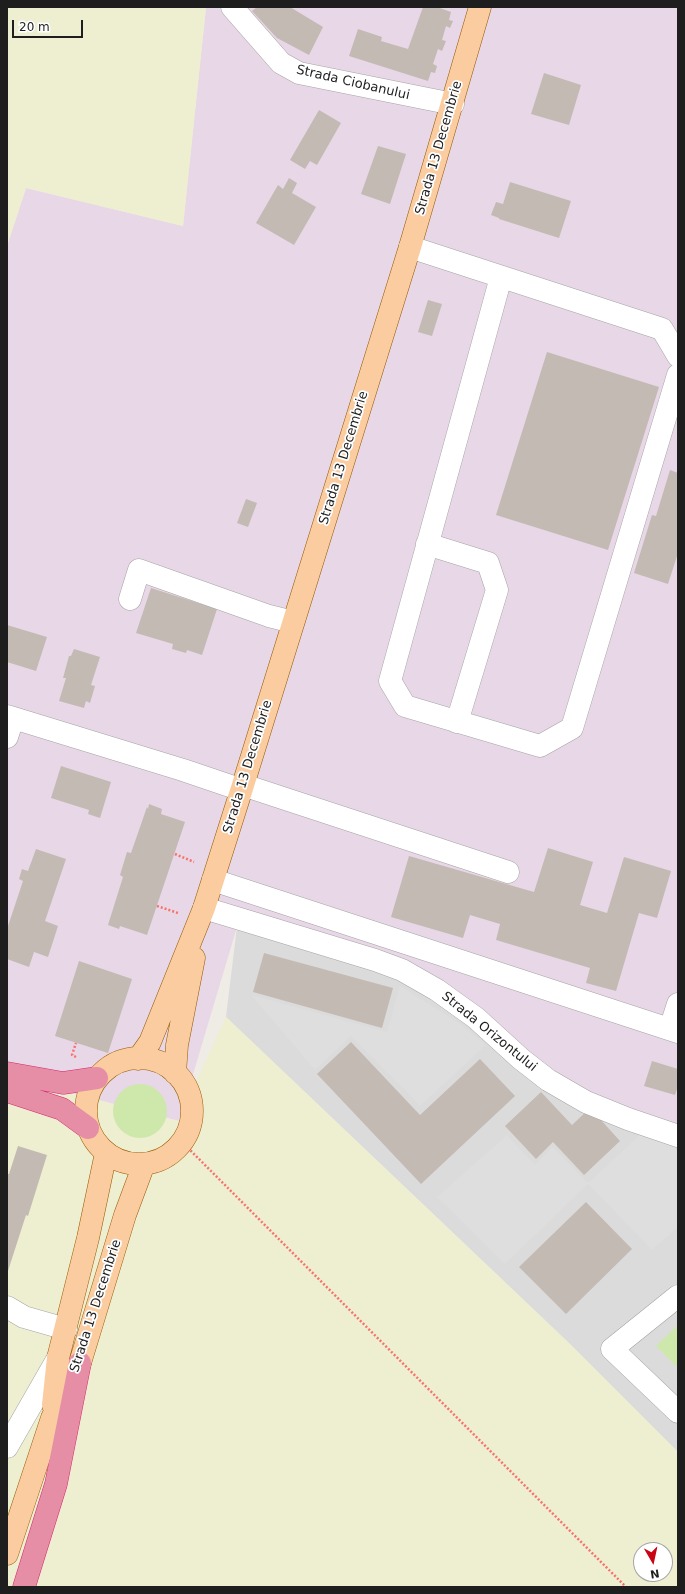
<!DOCTYPE html>
<html>
<head>
<meta charset="utf-8">
<style>
  body { margin:0 }
  #map { position:relative; width:685px; height:1594px; overflow:hidden; background:#efebe5; font-family:"DejaVu Sans",sans-serif }
  canvas { display:block }
  .frame { position:absolute; inset:0; border:8px solid #1e1e1e; pointer-events:none }
  .north { position:absolute; left:633px; top:1542px; width:40px; height:40px; box-sizing:border-box; background:#fff; border:1px solid #a5a5a5; border-radius:50%; rotate:171deg; font-size:11px; font-weight:700; line-height:16px; text-align:center; color:#1e1e1e }
  .north::after { content:''; display:block; margin:auto; width:14px; height:18px; background:#c90413; clip-path:polygon(50% 0,100% 100%,50% 72%,0 100%) }
  .scale { position:absolute; left:12px; top:20px; width:71px; height:18px; box-sizing:border-box; border:2px solid #1e1e1e; border-top:0; padding-left:5px; font-size:12px; line-height:14px; white-space:nowrap; color:#1e1e1e; -webkit-text-stroke:3px #fff; paint-order:stroke }
</style>
</head>
<body>
<div id="map">
<canvas width="685" height="1594"></canvas>
<div class="frame"></div>
<div class="north">N</div>
<div class="scale">20 m</div>
</div>
<script>
const ctx = document.querySelector('canvas').getContext('2d');
ctx.lineJoin = 'round';
function fillPath(path, color) { ctx.fillStyle = color; ctx.fill(path, 'evenodd'); }
const poly = rows => new Path2D(rows.map(r => 'M' + r).join(''));
function strokePath(path, color, width, dash) { ctx.strokeStyle = color; ctx.lineWidth = width; ctx.lineCap = dash ? 'butt' : 'round'; ctx.setLineDash(dash || []); ctx.stroke(path); }
function write(font, color, halo, rows, align = 'center') {
  ctx.font = font + ' "DejaVu Sans",sans-serif'; ctx.lineWidth = 3.5; ctx.setLineDash([]); ctx.textBaseline = 'middle'; ctx.strokeStyle = halo; ctx.fillStyle = color; for (const [text, x, y, turn = 0] of rows) {
    ctx.save(); ctx.translate(x, y); ctx.rotate((+turn || 0) * Math.PI / 180); ctx.textAlign = isNaN(turn) ? turn : align; if (halo) ctx.strokeText(text, 0, 0); ctx.fillText(text, 0, 0); ctx.restore();
  }
}
fillPath(poly([
  [237,927,393,975,678,1141,678,1452,571,1345,226,1017]
]), '#dcdbdb');
fillPath(poly([
  [206,7,678,7,678,1141,539,1086,471,1023,393,975,237,927,179,1121,7,1076,7,246,26,188,183,226]
]), '#e8d7e6');
fillPath(poly([
  [7,7,206,7,183,226,26,188,7,246],
  [226,1017,571,1345,678,1452,678,1587,7,1587,7,1076,178,1121],
  [641,1550,665,1550,665,1574,641,1574]
]), '#eeeed0');
fillPath(poly([
  '113 1111a27 27 0 1 1 54 0a27 27 0 1 1-54 0Z',
  [678,1325,678,1368,656,1346]
]), '#cee8ac');
fillPath(poly([
  [400,986,462,1025,486,1045,420,1106,351,1036,315,1070,251,995,387,1032],
  [646,1129,678,1141,678,1227,652,1250,588,1184,505,1264,437,1197,507,1135,535,1165,553,1147,588,1183]
]), '#dedede');
fillPath(poly([
  [257,7,290,7,323,27,309,55,277,38,252,11],
  [423,7,437,7,451,12,449,20,453,21,450,28,446,26,442,40,446,41,442,51,438,49,433,64,437,66,435,73,431,72,428,81,349,56,358,29,382,37,381,41,408,49],
  [544,73,581,85,569,125,531,114],
  [319,110,341,123,317,165,310,161,305,169,290,160],
  [378,146,406,154,390,204,361,194],
  [289,178,297,183,292,193,316,207,294,245,256,223,278,185,283,189],
  [510,182,571,201,559,238,499,219,499,218,491,215,496,202,503,204],
  [428,300,442,304,432,336,418,332],
  [547,352,659,387,608,550,496,515],
  [670,470,678,473,678,553,668,584,634,573,652,515,656,516],
  [246,499,257,503,248,527,237,523],
  [151,588,217,609,202,655,187,650,186,653,172,649,173,644,136,633],
  [7,625,47,637,36,671,7,662],
  [74,649,100,657,91,685,95,686,90,703,86,701,84,708,59,701,66,678,63,678,69,656,71,656],
  [61,766,111,782,100,818,88,814,89,810,51,798],
  [149,804,162,809,161,814,185,822,147,935,120,926,119,929,108,925,123,877,120,875,127,852,131,853,147,807,148,809],
  [548,848,593,862,580,905,607,913,624,857,671,871,657,918,639,913,616,991,586,983,590,968,496,940,500,924,470,915,463,938,391,917,409,856,534,892],
  [36,849,66,859,45,921,58,926,48,957,34,952,29,967,7,959,7,929,23,881,19,879,22,869,28,871],
  [264,953,393,988,382,1028,253,992],
  [79,961,132,979,108,1053,55,1036],
  [351,1042,420,1115,480,1059,515,1096,421,1184,317,1074],
  [652,1061,678,1069,678,1086,675,1095,644,1086],
  [541,1092,572,1125,590,1108,620,1141,584,1175,553,1142,536,1159,505,1126],
  [18,1146,47,1155,28,1216,26,1215,7,1274,7,1174,9,1174],
  [586,1202,632,1249,566,1314,519,1267]
]), '#c4bab4');
const minor = poly([
  [232,7,281,63,299,73,453,104],
  [410,247,662,329,678,356],
  [501,277,390,681,405,706,540,746,572,728,678,375],
  [427,544,488,563,497,590,457,722],
  [130,599,139,570,269,616,293,622],
  [7,716,183,770,242,790],
  [7,737,13,718],
  [243,785,508,872],
  [213,880,678,1032],
  [204,908,375,960,402,970,437,990,476,1018,521,1059,548,1080,586,1102,628,1119,678,1136],
  [670,1029,678,1004],
  [678,1296,612,1349,678,1412],
  [7,1307,24,1317,66,1329],
  [7,1447,58,1358]
]);
const major = poly([
  '86 1111a53 53 0 1 1 106 0a53 53 0 1 1-106 0Z',
  [138,1059,150,1042,204,908,243,785,410,247,480,7],
  [175,1073,177,1045,194,958],
  [53,1405,58,1358,88,1238,106,1153],
  [7,1554,52,1418,80,1363,125,1215,144,1164]
]);
const highway = poly([
  [7,1073,63,1083,97,1078],
  [7,1091,62,1109,88,1128],
  [24,1587,56,1484,80,1363]
]);
strokePath(minor, '#a5a5a5', 23);
strokePath(major, '#965a03', 23);
strokePath(highway, '#d72871', 23);
strokePath(poly([
  [175,854,194,862],
  [157,906,178,913],
  [76,1057,72,1055,76,1043],
  [182,1142,626,1587]
]), '#f7726e', 2.5, [2, 2]);
strokePath(minor, '#fff', 22);
strokePath(major, '#facc9f', 22);
strokePath(highway, '#e58ea5', 22);
write('13px', '#1e1e1e', '#fff', [
  ["Strada Ciobanului",353,83,13],
  ["Strada 13 Decembrie",439,148,-74],
  ["Strada 13 Decembrie",344,458,-73],
  ["Strada 13 Decembrie",248,767,-73],
  ["Strada Orizontului",489,1032,39],
  ["Strada 13 Decembrie",96,1306,-72]
]);
</script>
</body>
</html>
